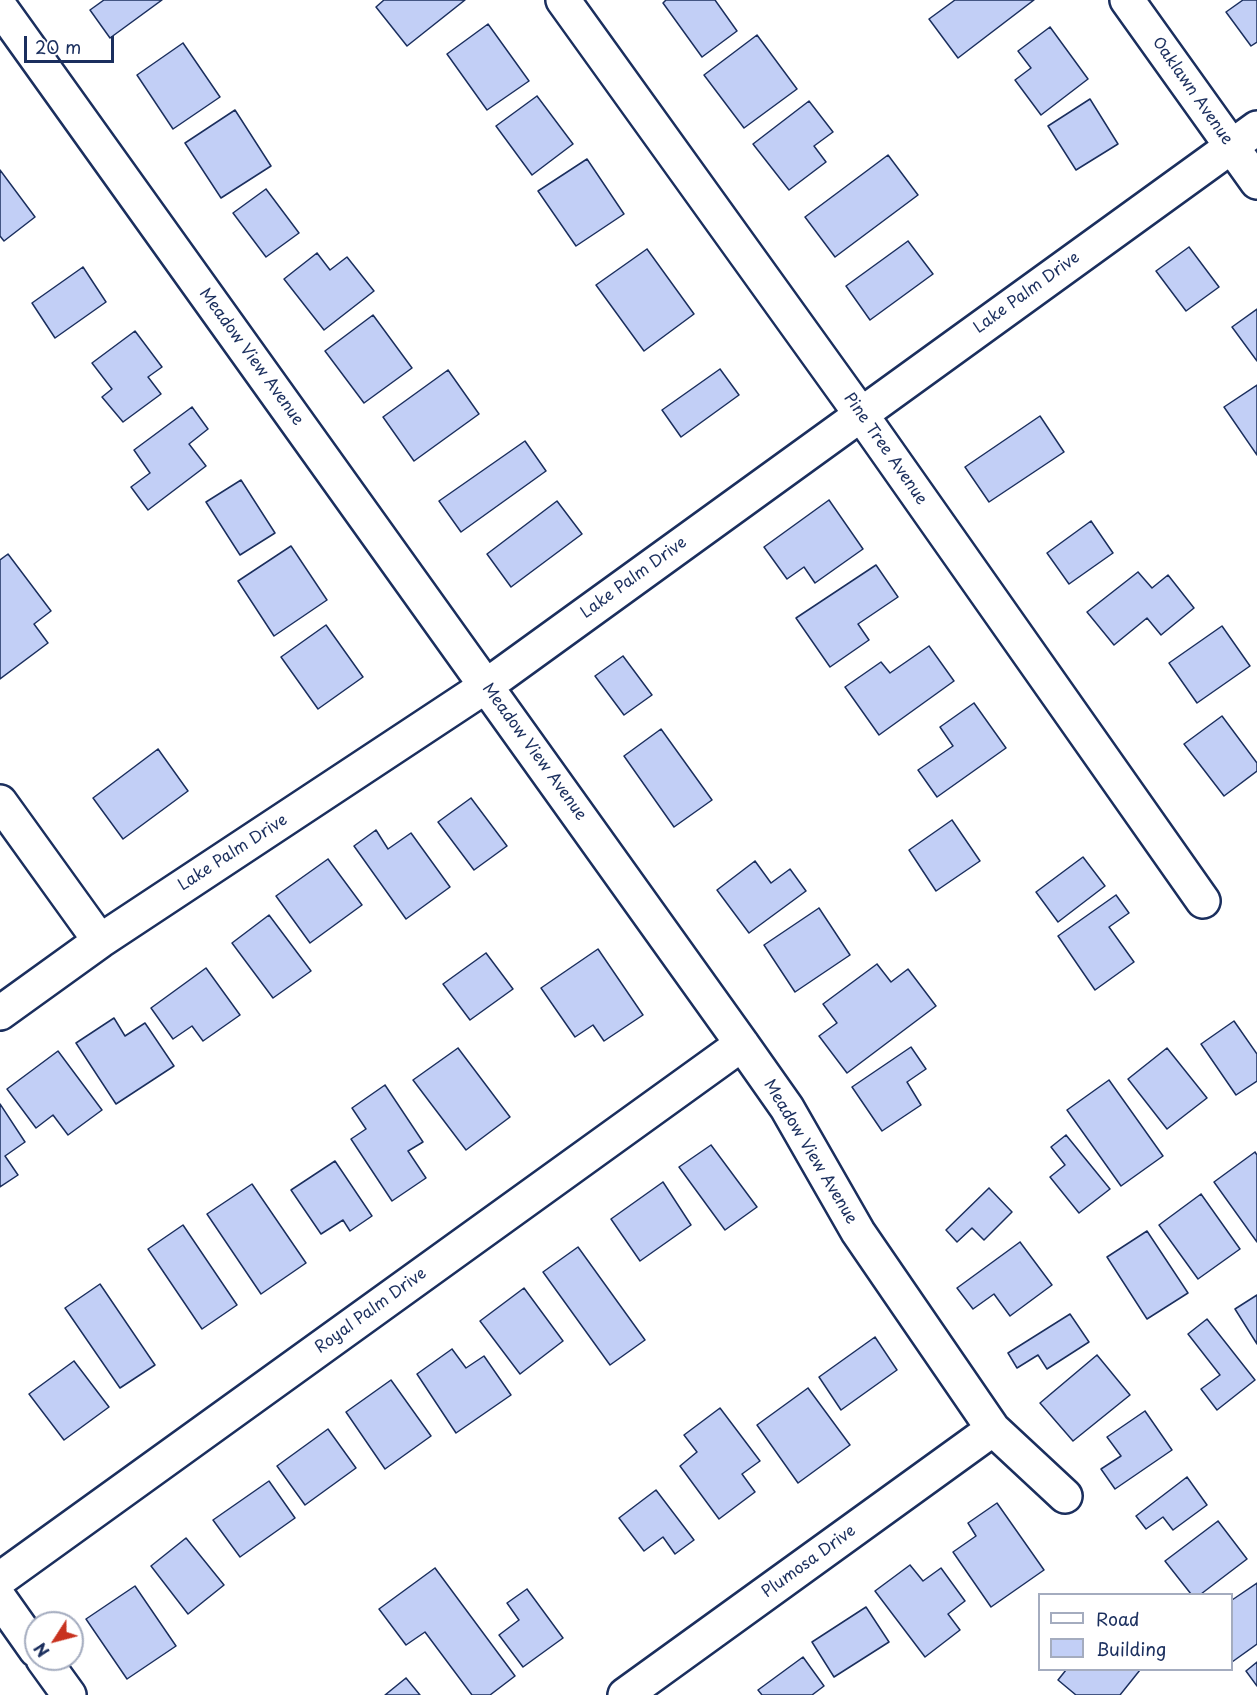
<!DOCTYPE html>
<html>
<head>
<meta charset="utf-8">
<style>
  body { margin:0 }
  #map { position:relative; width:1257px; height:1695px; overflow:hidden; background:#fff; font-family:"Playpen Sans",sans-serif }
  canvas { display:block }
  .legend { position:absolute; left:1038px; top:1593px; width:195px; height:78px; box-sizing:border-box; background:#fff; border:2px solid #a4acbf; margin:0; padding:8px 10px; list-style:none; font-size:18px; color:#1b2f5e }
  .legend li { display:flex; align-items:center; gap:12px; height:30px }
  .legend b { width:30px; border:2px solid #a4acbf }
  .north { position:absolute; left:24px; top:1611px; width:60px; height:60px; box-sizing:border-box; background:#fff; border:2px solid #a4acbf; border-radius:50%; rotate:234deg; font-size:16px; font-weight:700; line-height:24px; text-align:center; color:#1b2f5e }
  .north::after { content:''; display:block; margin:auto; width:21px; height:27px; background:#c8321e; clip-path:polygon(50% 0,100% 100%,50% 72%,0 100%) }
  .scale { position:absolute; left:24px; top:36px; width:90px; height:27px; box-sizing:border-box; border:3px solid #1b2f5e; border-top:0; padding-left:8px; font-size:18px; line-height:21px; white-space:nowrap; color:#1b2f5e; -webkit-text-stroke:4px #fff; paint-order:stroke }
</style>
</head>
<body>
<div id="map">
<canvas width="1257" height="1695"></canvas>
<ul class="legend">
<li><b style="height:8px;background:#fff"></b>Road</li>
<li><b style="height:16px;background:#c2cff6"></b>Building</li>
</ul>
<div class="north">N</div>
<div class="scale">20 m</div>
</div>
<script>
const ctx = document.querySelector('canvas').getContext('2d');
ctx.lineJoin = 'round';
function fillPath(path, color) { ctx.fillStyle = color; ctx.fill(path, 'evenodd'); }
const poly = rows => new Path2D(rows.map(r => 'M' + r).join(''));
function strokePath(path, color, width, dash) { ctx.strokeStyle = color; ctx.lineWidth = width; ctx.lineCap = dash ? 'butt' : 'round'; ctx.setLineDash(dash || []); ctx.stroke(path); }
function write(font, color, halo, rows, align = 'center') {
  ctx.font = font + ' "Playpen Sans",sans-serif'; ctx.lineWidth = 4.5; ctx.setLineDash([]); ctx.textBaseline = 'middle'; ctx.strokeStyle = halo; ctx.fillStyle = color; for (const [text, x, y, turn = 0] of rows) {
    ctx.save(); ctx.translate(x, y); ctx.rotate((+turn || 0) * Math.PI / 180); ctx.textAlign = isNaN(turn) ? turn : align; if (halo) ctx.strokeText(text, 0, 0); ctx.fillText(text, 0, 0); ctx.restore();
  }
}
const building = poly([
  [104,0,162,0,110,38,90,10,104,0],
  [384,0,465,0,407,46,376,7,384,0],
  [666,0,715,0,737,31,702,57,663,3,666,0],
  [955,0,1034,0,958,58,929,19,955,0],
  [1243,0,1257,0,1257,42,1251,46,1226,12,1243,0],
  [488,24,529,81,487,110,447,54,488,24],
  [1050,27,1088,79,1041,115,1015,80,1031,68,1018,51,1050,27],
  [757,35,797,89,744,128,704,75,757,35],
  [183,43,220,97,173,129,137,75,183,43],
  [537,96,573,144,532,175,496,126,537,96],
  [1090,99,1118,144,1076,170,1048,126,1090,99],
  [809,101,833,132,814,146,826,162,789,190,753,144,809,101],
  [235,110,271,166,221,198,185,143,235,110],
  [888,155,918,195,835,257,805,217,888,155],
  [587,159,624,214,576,246,538,191,587,159],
  [0,170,35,217,4,241,0,236,0,170],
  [266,189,299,233,266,257,233,213,266,189],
  [908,241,933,274,870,320,846,286,908,241],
  [1189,247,1219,287,1186,311,1156,271,1189,247],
  [647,249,694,314,644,351,596,285,647,249],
  [317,253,330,270,347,257,374,291,324,330,284,279,317,253],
  [83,267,106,302,55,338,32,303,83,267],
  [1257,309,1257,361,1232,327,1257,309],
  [373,315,412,368,364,403,325,351,373,315],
  [135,331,162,367,148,377,161,394,123,422,102,397,112,389,92,363,135,331],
  [720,369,739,395,681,437,662,410,720,369],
  [448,370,479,414,414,461,383,417,448,370],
  [1257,385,1257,455,1224,407,1257,385],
  [192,407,208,429,189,444,206,466,148,510,131,487,150,473,134,450,192,407],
  [1040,416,1064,452,989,502,965,467,1040,416],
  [525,441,546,471,461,532,439,501,525,441],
  [241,480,275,533,240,555,206,502,241,480],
  [829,500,863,549,815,583,804,567,787,579,764,547,829,500],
  [557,501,582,534,511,587,487,554,557,501],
  [1091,521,1113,553,1069,584,1047,553,1091,521],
  [291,546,327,600,274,636,238,581,291,546],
  [8,554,51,611,34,624,48,643,0,679,0,560,8,554],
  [876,565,898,597,858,624,869,640,830,667,796,618,876,565],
  [1138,572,1152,588,1168,575,1194,608,1161,635,1147,618,1114,645,1087,612,1138,572],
  [326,625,363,677,318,709,281,657,326,625],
  [1222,626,1250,666,1197,703,1169,663,1222,626],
  [929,646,954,681,879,735,845,687,881,662,890,673,929,646],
  [623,656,652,695,624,715,595,676,623,656],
  [974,703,1006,748,937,797,918,770,953,746,940,727,974,703],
  [1222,716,1257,763,1257,771,1224,796,1184,744,1222,716],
  [661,729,712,800,674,827,624,756,661,729],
  [158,749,188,791,123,839,93,798,158,749],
  [471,798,507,846,474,870,438,822,471,798],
  [952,820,980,861,936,891,909,850,952,820],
  [376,830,388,849,411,833,450,887,406,919,354,846,376,830],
  [1083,857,1105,886,1058,922,1036,892,1083,857],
  [328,859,362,905,310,943,276,896,328,859],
  [755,861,771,883,790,869,806,891,749,933,717,890,755,861],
  [1116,895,1129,913,1109,927,1134,962,1095,990,1058,936,1116,895],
  [819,908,850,955,795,992,764,945,819,908],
  [269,915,311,971,273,998,232,943,269,915],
  [598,949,643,1015,604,1041,593,1025,575,1037,541,988,598,949],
  [486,953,513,989,470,1020,443,984,486,953],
  [877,964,891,982,908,969,936,1006,847,1073,819,1036,837,1023,823,1004,877,964],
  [206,968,240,1015,203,1041,192,1026,173,1039,151,1008,206,968],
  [114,1018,125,1036,145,1023,174,1066,116,1104,76,1043,114,1018],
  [1234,1021,1257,1054,1257,1081,1236,1095,1201,1044,1234,1021],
  [911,1047,926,1069,907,1082,921,1105,882,1131,852,1087,911,1047],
  [458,1048,510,1117,466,1150,413,1080,458,1048],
  [1167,1048,1207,1098,1167,1129,1128,1079,1167,1048],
  [58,1051,102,1110,68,1135,53,1115,36,1128,7,1089,58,1051],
  [1109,1080,1163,1156,1121,1186,1067,1110,1109,1080],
  [385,1085,423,1142,408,1151,426,1178,392,1201,351,1139,366,1129,352,1108,385,1085],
  [0,1104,25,1142,5,1156,18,1175,0,1187,0,1104],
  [1066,1135,1110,1189,1079,1213,1050,1177,1065,1165,1051,1147,1066,1135],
  [711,1145,757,1207,725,1230,679,1167,711,1145],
  [1255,1152,1257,1155,1257,1242,1214,1182,1255,1152],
  [335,1161,372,1216,350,1231,343,1220,321,1234,291,1190,335,1161],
  [663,1182,691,1225,640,1261,611,1219,663,1182],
  [252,1184,306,1263,261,1294,207,1214,252,1184],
  [989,1188,1012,1212,984,1240,972,1228,957,1242,946,1230,989,1188],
  [1201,1194,1240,1249,1198,1279,1159,1225,1201,1194],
  [183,1225,237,1305,202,1329,148,1249,183,1225],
  [1147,1231,1188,1293,1147,1319,1107,1257,1147,1231],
  [1020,1242,1052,1285,1010,1316,994,1294,973,1309,957,1288,1020,1242],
  [578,1247,645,1340,610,1365,543,1272,578,1247],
  [100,1284,155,1365,120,1388,65,1308,100,1284],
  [524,1288,563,1341,520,1374,480,1321,524,1288],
  [1257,1295,1257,1344,1235,1309,1257,1295],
  [1070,1314,1089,1342,1047,1369,1038,1355,1017,1368,1008,1353,1070,1314],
  [1207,1319,1255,1380,1217,1410,1201,1389,1220,1375,1188,1334,1207,1319],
  [875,1337,897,1370,841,1410,819,1377,875,1337],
  [452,1349,466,1368,484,1356,511,1395,456,1433,417,1374,452,1349],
  [1097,1355,1130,1395,1073,1441,1040,1403,1097,1355],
  [74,1361,109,1407,64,1440,29,1394,74,1361],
  [391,1380,431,1436,385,1469,346,1412,391,1380],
  [808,1388,850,1445,798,1483,757,1425,808,1388],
  [720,1408,760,1461,742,1474,755,1492,719,1519,680,1466,697,1452,684,1435,720,1408],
  [1145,1411,1172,1450,1115,1489,1101,1469,1121,1456,1107,1437,1145,1411],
  [328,1429,356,1468,305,1505,277,1466,328,1429],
  [1187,1477,1207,1505,1173,1530,1163,1517,1146,1529,1136,1516,1187,1477],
  [269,1481,295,1518,240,1557,213,1520,269,1481],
  [656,1490,694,1540,675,1554,663,1537,644,1551,619,1518,656,1490],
  [997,1503,1044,1570,991,1607,953,1552,976,1536,968,1523,997,1503],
  [1218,1521,1247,1559,1201,1594,1191,1594,1165,1561,1218,1521],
  [186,1538,224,1585,188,1614,151,1566,186,1538],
  [910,1565,923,1581,941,1568,965,1601,948,1614,960,1630,925,1657,875,1591,910,1565],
  [435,1568,515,1676,490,1695,472,1695,425,1632,406,1645,379,1609,435,1568],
  [1257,1583,1257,1644,1232,1662,1232,1600,1257,1583],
  [135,1586,176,1646,127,1679,86,1619,135,1586],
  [527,1589,563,1638,523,1667,499,1635,519,1620,507,1603,527,1589],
  [866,1607,889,1642,834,1677,812,1642,866,1607],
  [803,1657,824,1686,812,1695,762,1695,758,1690,803,1657],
  [1257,1662,1257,1686,1246,1671,1257,1662],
  [1066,1670,1140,1670,1120,1695,1076,1695,1058,1680,1066,1670],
  [406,1678,420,1695,385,1695,406,1678]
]);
fillPath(building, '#c2cff6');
strokePath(building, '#1b2f5e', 1.5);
const minor = poly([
  [563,0,860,413,1203,901],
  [1127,0,1257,182],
  [0,7,742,1044,787,1108,858,1232,993,1429,1065,1496],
  [0,802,100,941],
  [0,1013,100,941,486,686,1257,128],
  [0,1579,742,1044],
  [0,1599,36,1650],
  [43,1659,69,1695],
  [625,1695,993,1429]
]);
strokePath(minor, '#1b2f5e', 38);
strokePath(minor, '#fff', 33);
write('16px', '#1b2f5e', '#fff', [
  ["Oaklawn Avenue",1192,91,55],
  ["Lake Palm Drive",1027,293,-36],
  ["Meadow View Avenue",251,357,54],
  ["Pine Tree Avenue",885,449,55],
  ["Lake Palm Drive",634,578,-36],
  ["Meadow View Avenue",534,752,54],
  ["Lake Palm Drive",233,853,-33],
  ["Meadow View Avenue",810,1152,59],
  ["Royal Palm Drive",371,1311,-36],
  ["Plumosa Drive",809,1562,-36]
]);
</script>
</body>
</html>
